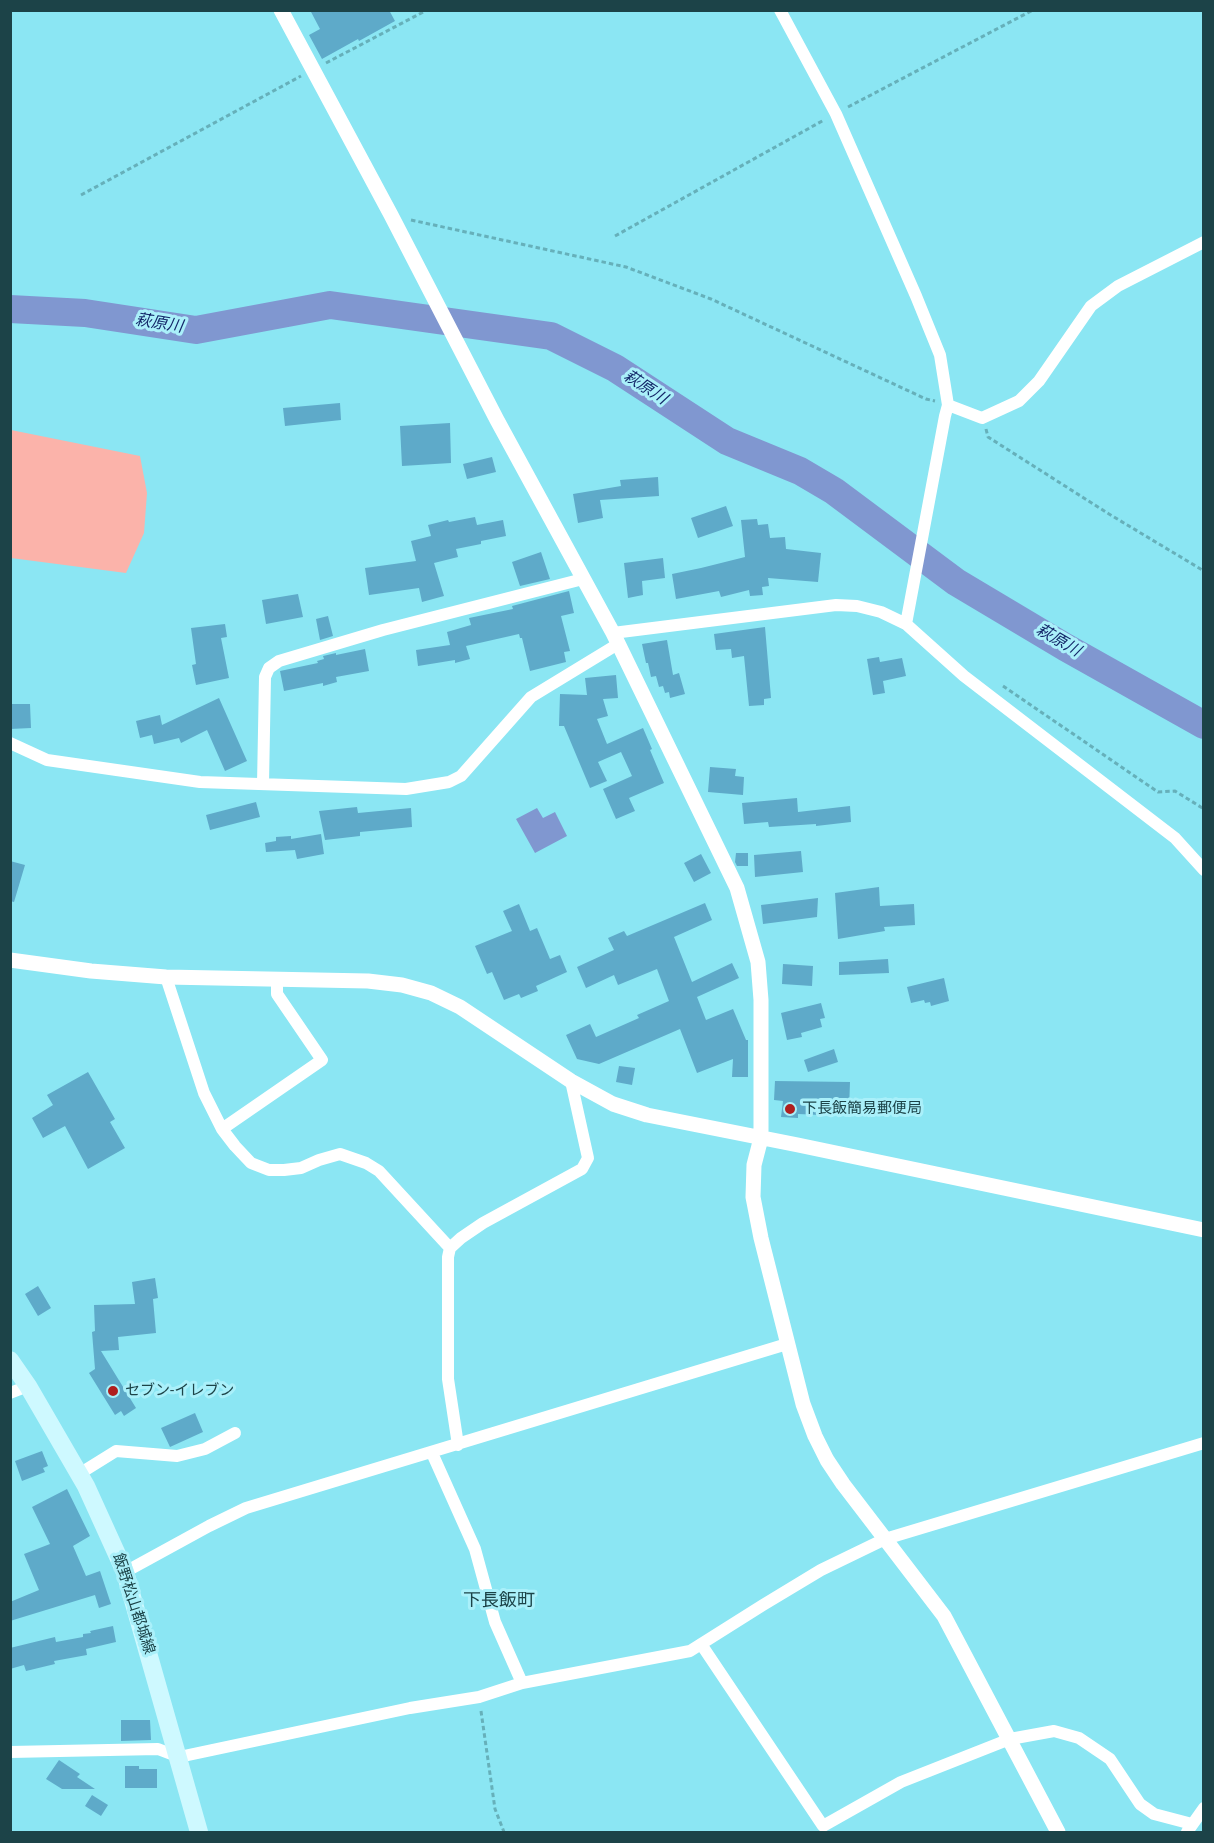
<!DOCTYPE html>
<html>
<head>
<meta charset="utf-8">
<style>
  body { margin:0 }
  #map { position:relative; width:1214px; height:1843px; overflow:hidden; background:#8be6f3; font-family:Roboto,sans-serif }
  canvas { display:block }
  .frame { position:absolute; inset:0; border:12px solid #1c4348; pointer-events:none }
</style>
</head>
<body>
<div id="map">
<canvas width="1214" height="1843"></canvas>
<div class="frame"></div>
</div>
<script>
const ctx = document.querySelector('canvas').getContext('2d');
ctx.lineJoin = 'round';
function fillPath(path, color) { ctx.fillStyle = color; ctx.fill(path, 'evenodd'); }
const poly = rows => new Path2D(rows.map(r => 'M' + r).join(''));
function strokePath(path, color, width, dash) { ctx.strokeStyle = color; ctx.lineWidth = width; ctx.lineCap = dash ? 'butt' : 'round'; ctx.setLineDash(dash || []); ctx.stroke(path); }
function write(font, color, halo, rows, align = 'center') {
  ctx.font = font + ' Roboto,"Noto Sans JP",sans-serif'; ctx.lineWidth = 6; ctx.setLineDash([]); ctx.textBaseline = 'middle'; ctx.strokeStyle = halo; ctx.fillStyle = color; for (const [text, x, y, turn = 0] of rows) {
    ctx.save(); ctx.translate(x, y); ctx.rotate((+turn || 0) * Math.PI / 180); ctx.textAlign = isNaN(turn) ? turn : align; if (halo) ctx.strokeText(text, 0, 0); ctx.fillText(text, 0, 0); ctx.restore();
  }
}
fillPath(poly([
  [11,430,140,456,147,493,144,533,126,573,11,558]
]), '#fbb3aa');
fillPath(poly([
  [537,808,543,818,555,812,567,836,535,853,516,819]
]), '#8097d0');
strokePath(poly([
  [10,309,85,313,196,330,330,305,551,336,615,368,727,441,800,471,834,491,956,582,1065,647,1204,725]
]), '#8097d0', 28);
fillPath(poly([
  [310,10,389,10,395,21,359,41,358,39,322,59,309,35,320,29],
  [340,403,341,420,285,426,283,408],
  [450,423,451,463,402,466,400,426],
  [492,457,496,472,467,479,463,464],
  [658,477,659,496,600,500,603,518,578,523,573,494,621,486,620,480],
  [726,506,733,526,698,538,691,518],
  [475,517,477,525,503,520,506,536,481,541,481,544,456,549,458,557,434,563,444,596,422,602,419,588,369,595,365,568,416,561,411,541,431,536,428,525,448,520,449,522],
  [757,519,758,525,768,524,770,538,785,537,786,549,821,553,818,582,768,578,769,586,762,587,763,595,750,596,749,590,721,597,719,591,676,599,672,574,701,568,745,557,741,520],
  [541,552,550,579,520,586,512,562],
  [663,558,665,578,642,581,643,595,628,598,624,563],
  [569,591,574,613,561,616,570,651,564,652,566,662,530,671,522,638,520,638,519,634,466,646,470,659,455,663,455,660,418,666,416,650,450,645,447,632,471,625,469,618,513,609,512,606],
  [298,594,303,617,266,624,262,600],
  [328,616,333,636,320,640,316,619],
  [225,624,227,637,221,638,229,678,196,685,192,665,196,664,191,628],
  [765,627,771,698,764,699,764,705,749,706,744,656,732,658,731,649,716,650,714,634],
  [667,640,673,675,679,673,685,694,670,698,669,692,665,693,663,686,659,687,656,676,651,677,648,663,646,663,642,644],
  [365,649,369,671,336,677,337,682,323,686,323,683,284,691,280,671,318,663,317,661,324,659,323,656,336,653,336,655],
  [879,657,880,662,902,658,906,676,883,681,885,693,873,695,867,659],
  [616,675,618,698,603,699,608,716,597,719,607,744,643,728,652,749,650,750,664,783,629,798,635,811,616,819,603,789,632,776,621,752,598,762,607,781,590,788,564,726,559,726,560,694,587,695,585,678],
  [219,698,247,761,225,771,207,730,181,743,179,738,154,744,152,735,140,738,136,721,160,715,162,725],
  [10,704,30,704,31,728,10,729],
  [710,767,736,769,735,776,744,777,743,795,708,792],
  [797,798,798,812,850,806,851,822,816,826,816,824,769,827,768,822,744,824,742,803],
  [256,802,260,817,210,830,206,815],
  [357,807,358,813,411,808,412,827,360,832,360,836,325,840,319,811],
  [321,834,324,854,297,859,295,850,266,852,265,843,276,841,276,837,291,836,291,839],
  [801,851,803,872,755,877,754,855],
  [736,853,748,853,748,866,737,866,735,862],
  [701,854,711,873,694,882,684,863],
  [10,861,25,865,14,902,10,901],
  [879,887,880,906,914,904,915,925,884,927,885,931,838,939,835,893],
  [818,898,817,917,763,924,761,905],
  [705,903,712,920,674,937,692,982,732,963,739,978,697,997,706,1020,733,1009,746,1040,748,1040,748,1077,732,1077,733,1059,697,1073,680,1029,599,1064,577,1059,566,1035,590,1024,596,1037,639,1018,637,1015,669,1001,657,969,618,985,614,975,586,988,577,967,614,950,608,938,624,931,627,936],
  [519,904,530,931,537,928,550,959,560,955,567,972,536,986,538,991,521,998,519,994,504,1000,492,972,487,974,475,946,512,931,503,911],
  [888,959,889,973,839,975,839,962],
  [783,964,813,966,812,986,782,984],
  [944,978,949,1001,931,1006,930,1002,925,1003,924,1000,911,1003,907,987],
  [821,1003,825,1018,820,1019,822,1027,801,1033,802,1037,787,1040,781,1013],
  [834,1049,838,1062,808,1072,804,1060],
  [619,1066,635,1068,632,1085,616,1082],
  [88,1072,115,1119,110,1122,125,1148,88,1169,65,1126,43,1138,32,1118,53,1105,47,1095],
  [775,1081,850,1082,849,1110,821,1109,821,1115,798,1114,798,1118,781,1117,783,1101,774,1100],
  [155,1278,158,1298,153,1299,156,1333,118,1337,119,1350,101,1351,136,1408,124,1416,121,1411,115,1415,89,1373,95,1369,92,1332,95,1331,94,1305,135,1304,132,1282],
  [38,1286,51,1308,38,1316,25,1294],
  [195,1413,203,1432,170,1447,161,1428],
  [42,1451,48,1466,43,1468,45,1472,22,1481,15,1461],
  [67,1489,90,1536,73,1546,86,1576,100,1571,111,1604,99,1608,95,1595,10,1621,10,1602,39,1590,24,1554,50,1544,32,1507],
  [113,1626,116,1642,86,1649,87,1655,54,1661,55,1664,26,1671,24,1665,10,1669,10,1648,55,1637,56,1642,83,1637,83,1634,91,1633,90,1631],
  [121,1720,150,1720,151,1740,121,1741],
  [59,1760,80,1774,77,1777,95,1789,62,1789,46,1779],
  [125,1766,139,1766,139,1769,157,1769,157,1788,125,1788],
  [92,1795,108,1805,101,1816,85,1806]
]), '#5eaac9');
strokePath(poly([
  [326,63,427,10],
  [848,107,1033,10],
  [81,195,301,76],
  [411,220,626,267,711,299,926,399,935,401],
  [615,236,824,120],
  [986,429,988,437,1109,514,1204,571],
  [1003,686,1158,792,1175,791,1204,809],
  [481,1711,495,1809,504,1832]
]), '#66b0ba', 3, [4.5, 3]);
strokePath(poly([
  [780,10,836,114,916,296,940,355,948,405,945,416,906,624],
  [948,405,982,418,1019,401,1039,381,1091,306,1118,286,1204,242],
  [613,633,836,605,857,606,881,612,906,624,964,676,1175,838,1204,870],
  [10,743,47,760,200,782,406,789,449,782,461,776,531,697,618,644],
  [263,784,265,677,269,668,279,661,383,630,583,579],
  [166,977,204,1093,222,1129,235,1146,251,1163,269,1170,284,1170,301,1168,319,1160,340,1154,366,1163,379,1171,450,1248],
  [222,1129,322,1060,277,994,277,979],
  [10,1393,28,1386],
  [458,1445,448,1379,448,1257,450,1248,461,1238,483,1223,582,1169,588,1158,571,1081],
  [432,1453,475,1549,495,1622,522,1683],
  [79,1474,116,1451,177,1456,205,1449,235,1433],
  [125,1572,209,1526,246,1508,787,1344],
  [701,1644,823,1826,901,1782,1010,1739,1054,1731,1079,1738,1110,1759,1140,1804,1154,1814,1192,1824],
  [10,1752,158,1749,179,1757,410,1708,479,1697,522,1683,690,1651,763,1605,821,1570,885,1539,1204,1443],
  [1187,1832,1204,1808]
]), '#fff', 12);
strokePath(poly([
  [281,10,391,215,497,420,613,633,737,888,758,962,761,1000,761,1138,754,1165,753,1197,761,1238,803,1404,815,1436,827,1460,843,1484,944,1616,1058,1832],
  [10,960,91,971,166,977,368,981,402,985,431,993,460,1007,571,1081,613,1104,647,1115,798,1145,1204,1230]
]), '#fff', 15);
strokePath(poly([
  [10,1360,28,1386,86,1486,125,1572,199,1832]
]), '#cef9ff', 18);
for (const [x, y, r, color] of [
  [790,1109,6,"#af1e1f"],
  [113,1391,6,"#af1e1f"]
]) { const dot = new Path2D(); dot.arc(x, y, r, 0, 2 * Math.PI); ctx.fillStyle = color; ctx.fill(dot); strokePath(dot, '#aaf0fa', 2); }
write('15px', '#1c4348', '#aaf0fa', [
  ["下長飯簡易郵便局",802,1109],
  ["セブン-イレブン",125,1391]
], 'left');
write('15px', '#1c4348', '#aaf0fa', [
  ["飯野松山都城線",133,1604,72]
]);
write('italic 16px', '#142769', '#aaf0fa', [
  ["萩原川",159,324,9],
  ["萩原川",645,388,33],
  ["萩原川",1058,641,30]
]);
write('18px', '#1c4348', '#aaf0fa', [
  ["下長飯町",499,1601]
]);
</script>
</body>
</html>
